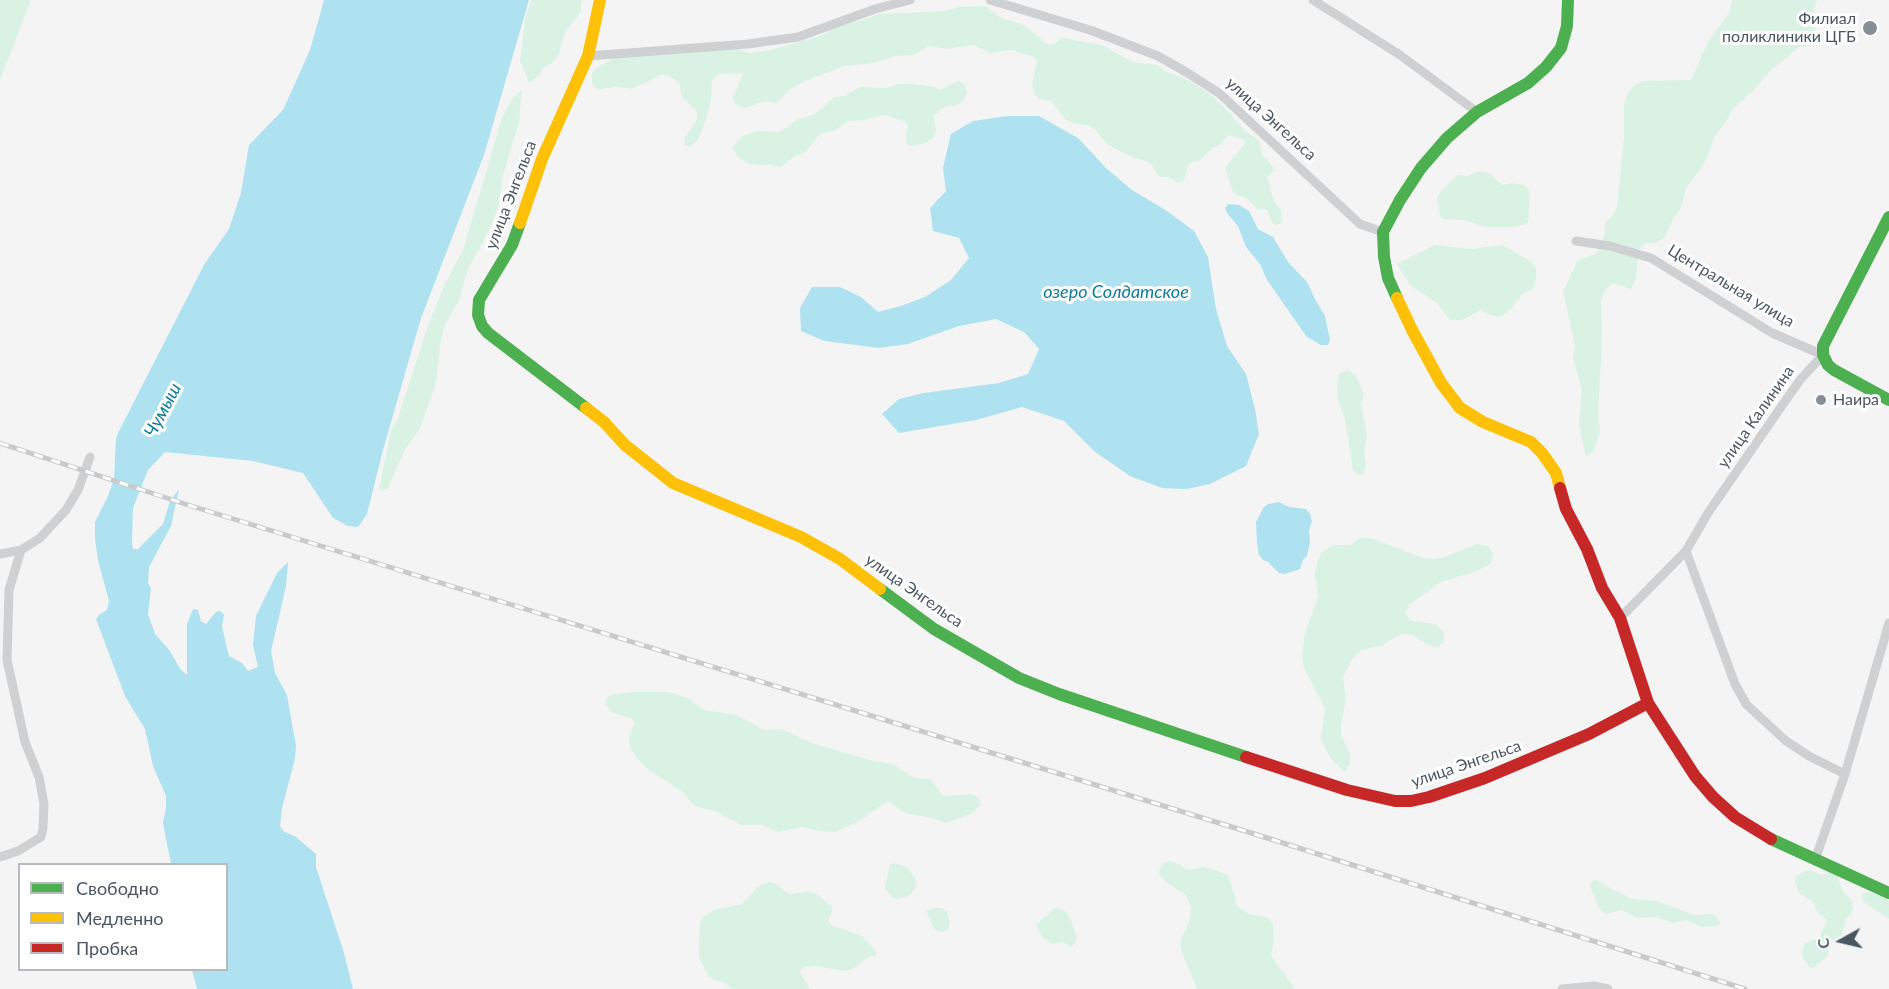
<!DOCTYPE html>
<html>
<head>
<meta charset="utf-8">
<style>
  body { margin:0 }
  #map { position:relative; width:1889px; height:989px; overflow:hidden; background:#f4f4f4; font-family:Lato,sans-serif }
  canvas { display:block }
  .legend { position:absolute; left:18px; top:863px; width:210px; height:108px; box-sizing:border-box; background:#fff; border:2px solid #b7bbc0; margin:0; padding:8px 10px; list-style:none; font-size:18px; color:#4a5661 }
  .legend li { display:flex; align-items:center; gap:12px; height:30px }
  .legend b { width:30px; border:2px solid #b7bbc0 }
  .north { position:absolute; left:1811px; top:911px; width:60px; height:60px; -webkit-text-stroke:4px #fff; paint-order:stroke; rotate:262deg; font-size:16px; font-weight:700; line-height:24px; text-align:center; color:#4a5661 }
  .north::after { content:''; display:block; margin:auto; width:21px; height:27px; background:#4a5661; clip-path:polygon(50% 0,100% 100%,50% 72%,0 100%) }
</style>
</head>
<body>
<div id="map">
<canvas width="1889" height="989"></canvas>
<ul class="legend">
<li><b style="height:8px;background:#4caf50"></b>Свободно</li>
<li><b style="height:8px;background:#ffc107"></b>Медленно</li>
<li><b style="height:8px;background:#c62828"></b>Пробка</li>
</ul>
<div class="north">С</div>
</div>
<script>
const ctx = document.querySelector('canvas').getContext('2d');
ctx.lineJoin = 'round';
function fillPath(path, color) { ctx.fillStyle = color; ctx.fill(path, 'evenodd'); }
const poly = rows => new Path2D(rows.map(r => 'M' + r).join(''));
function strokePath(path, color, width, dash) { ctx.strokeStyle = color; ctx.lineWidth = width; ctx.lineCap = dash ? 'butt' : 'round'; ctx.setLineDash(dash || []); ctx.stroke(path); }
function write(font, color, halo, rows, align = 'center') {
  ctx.font = font + ' Lato,sans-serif'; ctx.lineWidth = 6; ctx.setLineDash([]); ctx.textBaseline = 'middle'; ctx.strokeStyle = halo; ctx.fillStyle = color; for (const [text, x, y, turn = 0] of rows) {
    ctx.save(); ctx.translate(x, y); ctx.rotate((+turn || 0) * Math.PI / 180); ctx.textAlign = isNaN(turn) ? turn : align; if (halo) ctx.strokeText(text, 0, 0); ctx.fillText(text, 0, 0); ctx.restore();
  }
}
fillPath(poly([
  [0,0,31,0,0,80],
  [531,0,582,0,580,13,565,32,559,54,552,63,544,67,538,77,529,83,520,61,525,19],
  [1732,0,1817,0,1814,8,1815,38,1809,46,1799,47,1768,73,1755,89,1731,111,1727,120,1715,136,1704,164,1686,188,1681,208,1674,217,1665,237,1656,243,1646,243,1639,249,1636,279,1631,289,1612,283,1605,291,1601,300,1602,344,1598,411,1600,432,1593,452,1586,457,1579,425,1582,391,1573,358,1575,346,1563,291,1578,260,1598,253,1605,233,1605,223,1612,216,1617,207,1624,138,1624,105,1627,95,1633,86,1642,81,1691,80,1709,40,1729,13],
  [982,6,987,7,1001,18,1024,25,1047,44,1053,45,1061,38,1065,38,1104,46,1132,62,1157,65,1168,73,1184,78,1209,93,1229,112,1246,132,1259,140,1262,155,1273,166,1274,171,1267,177,1274,202,1281,210,1282,223,1277,225,1272,223,1268,211,1264,209,1258,210,1247,198,1237,195,1233,192,1225,168,1245,144,1243,139,1228,135,1221,144,1212,148,1200,160,1189,163,1184,180,1178,183,1168,177,1162,177,1157,175,1152,165,1148,162,1127,155,1106,143,1095,129,1088,125,1077,124,1066,120,1051,101,1039,99,1035,95,1032,84,1037,61,1034,57,1012,50,989,53,974,45,948,49,928,46,914,55,896,56,873,63,844,66,805,81,792,88,776,103,765,101,744,108,734,103,733,98,743,73,719,74,712,81,711,98,707,117,698,140,689,147,685,145,684,139,697,119,697,112,681,96,680,85,676,81,667,75,661,75,632,89,617,87,600,89,595,88,592,84,592,73,596,68,616,57,733,47,748,53,771,50,820,36,844,23,861,21,879,14,944,11,960,7],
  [958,81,963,83,967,93,962,102,957,105,946,106,933,116,936,129,935,135,927,143,911,146,906,143,906,132,908,127,906,122,884,115,864,120,848,121,834,131,824,132,818,136,806,152,797,155,780,167,770,164,759,165,747,163,739,158,732,148,742,136,758,131,780,132,797,120,815,114,834,97,844,96,860,87,886,88,899,84,912,84,935,87,940,90],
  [522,90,519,122,503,175,498,208,489,230,468,269,459,300,444,327,441,339,436,383,423,420,419,430,405,449,388,488,379,491,391,430,397,421,428,326,445,284,463,250,502,118,513,97],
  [1479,171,1489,173,1502,185,1513,183,1524,185,1528,189,1530,195,1528,223,1514,227,1487,227,1463,220,1442,219,1440,215,1437,198,1440,192,1458,175,1468,176],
  [1435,245,1470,249,1503,245,1530,261,1536,268,1536,278,1533,289,1523,293,1510,310,1501,317,1490,315,1481,310,1462,320,1450,320,1437,303,1411,286,1397,264],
  [1349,370,1357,378,1364,394,1361,405,1367,435,1364,451,1366,467,1362,475,1357,474,1353,470,1345,420,1338,400,1337,386,1339,373],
  [1360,538,1371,538,1423,558,1434,559,1445,557,1477,544,1488,546,1493,554,1491,564,1471,573,1441,582,1409,605,1405,614,1412,621,1436,624,1444,633,1444,642,1437,648,1428,645,1411,634,1400,634,1381,646,1361,650,1352,659,1343,677,1346,700,1341,725,1341,735,1350,754,1350,763,1345,772,1331,759,1321,739,1325,708,1304,668,1302,657,1305,633,1318,597,1315,575,1317,563,1321,553,1333,545,1351,545],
  [634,692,668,692,679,695,690,699,703,710,737,715,764,730,782,729,809,742,873,761,893,764,914,778,931,779,943,796,972,794,980,799,980,805,973,813,947,823,927,817,905,813,888,801,859,821,835,832,819,831,802,827,778,832,762,825,741,825,715,811,696,807,687,798,683,792,650,771,638,759,631,750,629,739,635,722,632,719,611,712,605,703,607,698,611,695],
  [1169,861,1179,864,1187,870,1204,867,1226,874,1231,883,1237,906,1249,914,1266,917,1270,920,1273,924,1274,940,1271,956,1295,989,1197,989,1182,953,1180,941,1190,919,1191,907,1186,895,1166,882,1159,874,1160,868,1163,863],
  [895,863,907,867,915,878,917,885,910,895,898,899,892,898,885,888,890,864],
  [1811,870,1820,875,1831,872,1837,876,1843,891,1851,899,1853,909,1851,915,1846,918,1842,935,1833,940,1827,956,1815,967,1810,968,1801,954,1805,943,1819,938,1827,920,1818,913,1813,902,1799,893,1795,882,1796,877,1800,873],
  [1597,880,1606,886,1632,899,1657,901,1694,915,1713,914,1720,922,1719,926,1702,927,1686,920,1674,923,1655,917,1638,918,1622,910,1606,914,1598,907,1590,886,1592,881],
  [769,882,775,883,789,894,808,892,818,895,832,907,832,912,828,920,831,925,862,936,874,949,877,955,866,958,856,967,847,971,815,966,803,967,799,971,810,989,732,989,725,983,714,980,709,976,701,962,699,955,700,923,703,917,714,910,742,904,759,886],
  [1868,892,1883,896,1889,901,1889,919,1865,903,1862,899,1863,893],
  [1056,907,1066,912,1071,920,1077,939,1072,947,1062,942,1052,944,1043,938,1036,925],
  [932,908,942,908,947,912,950,923,948,929,943,932,937,931,933,927,926,911]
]), '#d9f2e3');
fillPath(poly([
  [324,0,529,0,484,155,421,318,383,450,367,514,358,527,348,526,333,518,303,473,253,461,165,452,148,470,133,508,132,544,133,549,138,549,163,524,170,501,179,489,171,526,149,567,148,583,151,588,148,614,155,634,170,651,180,669,187,675,187,624,193,609,198,610,201,621,206,624,216,612,220,611,224,615,222,627,229,656,242,663,248,671,258,667,253,645,256,616,277,573,288,562,286,586,271,651,275,673,287,695,296,746,295,759,282,808,280,826,283,831,296,837,316,854,316,867,344,953,353,989,197,989,192,970,226,970,226,864,171,864,163,823,166,807,166,796,153,766,145,729,125,696,96,619,99,615,107,610,109,601,98,560,95,538,95,522,108,496,114,479,116,438,119,431,205,263,229,229,241,193,249,145,283,110,310,50],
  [1007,116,1039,116,1078,138,1106,168,1132,190,1167,211,1194,231,1208,257,1216,309,1227,346,1246,374,1255,409,1259,434,1246,466,1210,484,1187,489,1162,488,1130,476,1094,451,1064,421,1022,407,976,420,899,433,882,414,899,399,924,393,999,383,1028,374,1039,349,1024,332,996,319,959,326,908,344,879,348,824,341,801,331,800,308,812,287,840,287,861,297,878,312,901,306,925,297,951,280,969,258,959,238,933,231,930,208,946,191,943,168,951,134,973,121],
  [1228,204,1239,205,1249,211,1258,229,1273,237,1288,262,1307,282,1316,301,1325,316,1330,340,1328,345,1321,345,1307,337,1267,280,1260,264,1246,247,1238,226,1227,213,1225,208],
  [1279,502,1289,507,1306,509,1310,514,1312,521,1309,531,1310,542,1307,556,1303,560,1300,569,1285,574,1279,573,1268,562,1263,560,1259,555,1257,542,1256,522,1264,507,1268,504]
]), '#aee2f0');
strokePath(poly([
  [990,0,1090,30,1158,56,1186,72,1219,93,1360,224,1383,232],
  [1313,0,1400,55,1477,112],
  [588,56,748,44,798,37,875,9,910,0],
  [1576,241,1610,246,1651,258,1772,333,1823,355,1800,380,1781,407,1708,513,1686,551,1620,618],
  [1686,551,1735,684,1746,704,1786,741,1809,756,1845,774],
  [0,554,21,550,40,538,66,510,78,490,90,457],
  [0,857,18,851,41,837,43,828,44,804,39,777,25,742,7,660,9,590,21,550],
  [1815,860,1845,774,1889,623],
  [1562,989,1594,986,1608,989]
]), '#ced0d2', 9);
strokePath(poly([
  [1889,217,1823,346,1823,355,1828,365,1834,370,1889,400],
  [520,223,512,245,479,300,478,315,482,326,488,333,586,408],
  [1397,298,1388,278,1384,257,1383,232,1400,200,1421,168,1447,138,1477,112,1528,83,1546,67,1561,48,1567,26,1568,0],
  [880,589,934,629,1019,678,1059,694,1246,757],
  [1771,839,1889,893]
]), '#4caf50', 12);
strokePath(poly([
  [520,223,542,159,588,56,600,0],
  [1397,298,1412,330,1441,383,1460,408,1483,422,1531,442,1542,453,1556,473,1560,488],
  [586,408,604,422,625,445,673,483,801,537,840,559,880,589]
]), '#ffc107', 12);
strokePath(poly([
  [1560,488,1566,509,1587,549,1602,588,1620,618,1648,703,1695,776,1713,797,1735,817,1771,839],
  [1246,757,1347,790,1395,801,1411,801,1429,797,1485,778,1589,734,1648,703]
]), '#c62828', 12);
const rail = poly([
  [0,443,185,504,1245,831,1745,989]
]);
strokePath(rail, '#c9cacc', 5);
strokePath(rail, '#fff', 3, [9]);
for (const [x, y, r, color] of [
  [1870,28,8,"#868d94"],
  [1821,400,6,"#868d94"]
]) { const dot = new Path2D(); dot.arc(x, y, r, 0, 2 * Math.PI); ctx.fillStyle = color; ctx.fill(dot); strokePath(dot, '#fff', 2); }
write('16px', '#4a5661', '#fff', [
  ["Филиал",1856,19],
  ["поликлиники ЦГБ",1856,37],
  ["Наира",1833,400,"left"]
], 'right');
write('16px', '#4a5661', '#fff', [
  ["улица Энгельса",1271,119,42],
  ["улица Энгельса",511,195,-69],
  ["Центральная улица",1731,286,31],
  ["улица Калинина",1756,417,-55],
  ["улица Энгельса",914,591,35],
  ["улица Энгельса",1466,764,-19]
]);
write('italic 18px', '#0c7c9b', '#fff', [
  ["озеро Солдатское",1116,292],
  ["Чумыш",163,410,-62]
]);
</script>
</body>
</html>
